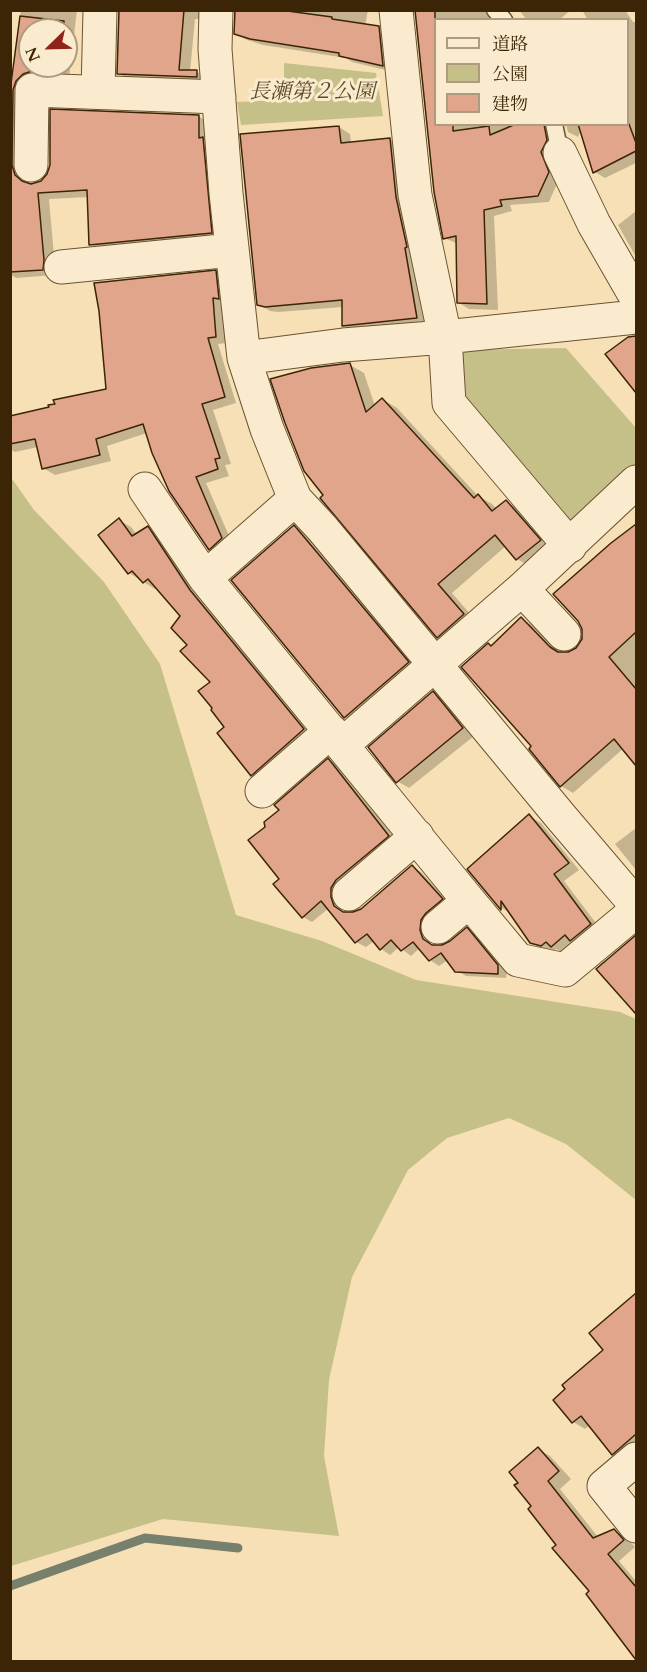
<!DOCTYPE html>
<html>
<head>
<meta charset="utf-8">
<style>
  body { margin:0 }
  #map { position:relative; width:647px; height:1672px; overflow:hidden; background:#f7e0b5; font-family:Cardo,"Noto Serif JP",serif }
  canvas { display:block }
  .frame { position:absolute; inset:0; border:12px solid #3c2407; pointer-events:none }
  .legend { position:absolute; left:434px; top:18px; width:195px; height:108px; box-sizing:border-box; background:#faebcf; border:2px solid #ae9b7f; margin:0; padding:8px 10px; list-style:none; font-size:18px; color:#3c2407 }
  .legend li { display:flex; align-items:center; gap:12px; height:30px }
  .legend b { width:30px; border:2px solid #ae9b7f }
  .north { position:absolute; left:18px; top:18px; width:60px; height:60px; box-sizing:border-box; background:#faebcf; border:2px solid #ae9b7f; border-radius:50%; rotate:247deg; font-size:16px; font-weight:700; line-height:24px; text-align:center; color:#3c2407 }
  .north::after { content:''; display:block; margin:auto; width:21px; height:27px; background:#8f2418; clip-path:polygon(50% 0,100% 100%,50% 72%,0 100%) }
</style>
</head>
<body>
<div id="map">
<canvas width="647" height="1672"></canvas>
<div class="frame"></div>
<ul class="legend">
<li><b style="height:8px;background:#faebcf"></b>道路</li>
<li><b style="height:16px;background:#c4c088"></b>公園</li>
<li><b style="height:16px;background:#e0a58a"></b>建物</li>
</ul>
<div class="north">N</div>
</div>
<script>
const ctx = document.querySelector('canvas').getContext('2d');
ctx.lineJoin = 'round';
function fillPath(path, color) { ctx.fillStyle = color; ctx.fill(path, 'evenodd'); }
const poly = rows => new Path2D(rows.map(r => 'M' + r).join(''));
function strokePath(path, color, width, dash) { ctx.strokeStyle = color; ctx.lineWidth = width; ctx.lineCap = dash ? 'butt' : 'round'; ctx.setLineDash(dash || []); ctx.stroke(path); }
function write(font, color, halo, rows, align = 'center') {
  ctx.font = font + ' Cardo,"Noto Serif JP",serif'; ctx.lineWidth = 6; ctx.setLineDash([]); ctx.textBaseline = 'middle'; ctx.strokeStyle = halo; ctx.fillStyle = color; for (const [text, x, y, turn = 0] of rows) {
    ctx.save(); ctx.translate(x, y); ctx.rotate((+turn || 0) * Math.PI / 180); ctx.textAlign = isNaN(turn) ? turn : align; if (halo) ctx.strokeText(text, 0, 0); ctx.fillText(text, 0, 0); ctx.restore();
  }
}
fillPath(poly([
  [284,63,376,73,383,116,241,125,237,102,284,100],
  [566,348,636,428,636,470,576,529,465,400,457,350],
  [10,476,34,510,104,582,160,664,236,915,322,941,416,980,620,1012,636,1019,636,1200,566,1144,509,1118,447,1138,408,1170,352,1277,329,1380,324,1456,339,1536,163,1519,11,1566]
]), '#c4c088');
fillPath(poly([
  [21,10,77,10,69,78,45,77,23,172,26,182,28,185,41,182,198,116,210,123,222,239,102,251,91,244,89,197,49,199,55,267,54,275,16,278,10,274,10,88,12,88],
  [30,30,66,30,66,66,30,66],
  [120,10,210,10,208,19,195,19,190,72,197,72,208,78,208,83,130,80,119,74],
  [236,10,368,10,365,26,378,28,390,34,394,72,352,62,346,58,263,45,247,40,236,34],
  [416,10,498,10,496,15,482,20,436,20,436,124,555,124,559,179,549,202,510,205,512,211,494,216,498,310,469,309,459,303,458,244,445,238],
  [519,10,571,10,559,20,527,20],
  [582,10,625,10,633,22,636,22,636,163,605,178,595,172,581,130,578,137,568,132,566,124,628,124,628,20,588,20],
  [339,127,350,134,351,143,390,139,401,146,428,324,354,332,343,325,343,307,278,312,270,311,259,304],
  [636,211,636,257,618,225],
  [215,272,227,279,227,343,218,344,236,403,213,410,231,464,225,465,229,476,206,483,233,545,221,555,210,549,147,433,107,446,111,461,55,475,43,468,38,447,15,452,10,449,10,418,108,391,96,284],
  [636,337,636,391,608,354,628,338],
  [350,365,364,373,375,406,382,399,397,408,478,496,492,504,497,509,506,502,521,510,554,549,531,567,517,559,506,546,452,593,478,623,453,645,438,637,325,496],
  [119,520,131,527,137,535,148,528,159,535,315,736,263,781,252,775,226,728,212,682,189,645,182,616,157,588,155,589,129,573],
  [636,526,636,764,624,748,573,793,561,786,531,749,533,746,492,647,522,619,534,626,560,653,568,654,577,649,584,639,612,544],
  [294,527,305,533,419,669,356,723,345,717,233,580],
  [433,693,445,700,474,736,409,788,397,781],
  [328,760,338,765,397,841,339,903,344,913,353,914,362,910,412,867,421,872,451,904,428,936,432,946,442,947,467,929,476,935,507,972,506,978,466,976,456,970,448,960,439,966,430,960,420,948,411,956,399,947,390,955,381,949,374,941,366,947,356,942,329,908,312,922,303,917,281,879,267,827],
  [529,816,541,823,579,870,564,881,602,931,563,953,556,949,553,951,543,949,531,942,512,914,502,908,469,869],
  [636,828,636,870,615,844],
  [632,940,636,943,636,1012,598,969],
  [636,1299,636,1453,625,1461,613,1454,590,1425,585,1429,573,1422,605,1351],
  [538,1449,550,1456,571,1479,560,1489,598,1537,614,1530,627,1538,635,1547,619,1561,636,1581,636,1657,588,1594,591,1592,558,1545,520,1483]
]), '#0003');
strokePath(poly([
  [10,1586,145,1538,238,1548]
]), '#76806c', 9);
const building = poly([
  [119,10,184,10,179,70,197,70,197,77,117,74,119,10],
  [235,10,280,10,332,17,332,19,379,26,383,66,339,56,339,53,250,39,234,34,235,10],
  [415,10,435,10,435,124,453,124,453,131,489,126,490,135,516,124,544,124,547,140,541,152,549,172,538,196,500,200,502,206,484,210,487,304,457,303,456,236,443,239,434,192,415,10],
  [20,16,64,21,63,30,30,30,30,66,59,66,58,72,32,71,23,74,16,81,13,90,12,165,15,175,22,181,31,184,41,181,47,174,50,165,50,109,199,115,199,138,203,137,212,233,89,245,87,190,38,193,44,260,43,270,10,272,10,91,20,16],
  [578,124,629,124,636,143,636,151,593,173,578,124],
  [339,126,341,143,390,138,396,197,407,247,405,248,417,318,342,326,342,300,265,307,257,305,240,134,339,126],
  [216,270,219,299,213,298,216,337,208,338,225,397,202,404,220,458,215,459,218,469,196,477,222,538,209,550,169,491,152,453,143,424,96,439,100,455,42,469,35,439,10,444,10,416,49,407,48,405,55,404,53,400,106,389,99,311,94,283,216,270],
  [636,336,636,393,605,354,628,337,636,336],
  [350,363,366,412,382,398,474,498,478,494,492,511,506,500,541,540,516,560,495,535,438,584,464,614,437,638,320,498,323,495,304,471,285,423,270,379,311,368,350,363],
  [119,518,132,536,148,526,190,590,304,729,251,776,217,733,224,727,211,710,212,708,198,691,210,682,180,651,187,645,171,628,180,616,148,579,143,583,132,571,128,574,98,535,119,518],
  [636,524,636,632,609,657,636,689,636,766,614,739,560,787,529,749,531,746,461,667,488,643,491,646,521,617,550,647,558,652,568,652,576,648,582,639,582,629,578,621,553,594,611,543,636,524],
  [294,525,409,662,344,718,231,580,294,525],
  [433,691,463,728,396,783,368,747,433,691],
  [328,758,389,836,336,880,331,888,331,897,334,906,343,912,353,912,361,909,412,865,443,899,426,913,421,920,420,930,423,939,432,945,442,945,450,941,467,927,498,965,498,974,455,972,441,953,429,961,413,942,401,951,391,940,380,950,367,934,355,943,321,901,302,918,273,884,279,879,248,840,265,827,264,822,279,810,274,805,328,758],
  [529,814,569,863,554,874,591,924,570,941,565,935,551,947,546,942,541,946,530,943,501,901,501,910,467,869,529,814],
  [636,935,636,1012,635,1013,596,969,636,935],
  [636,1293,636,1434,612,1455,581,1416,572,1423,553,1400,565,1389,562,1385,603,1350,589,1333,636,1293],
  [538,1447,559,1471,548,1481,593,1538,614,1529,624,1540,608,1554,636,1587,636,1660,586,1594,589,1591,552,1548,556,1545,528,1509,531,1506,514,1485,518,1483,509,1472,538,1447]
]);
fillPath(building, '#e0a58a');
strokePath(building, '#3c2407', 1.5);
const service = poly([
  [495,10,504,20],
  [554,124,560,153]
]);
const minor = poly([
  [216,10,215,49,226,193,244,358,267,429,295,499,322,528,561,817,636,905],
  [396,10,415,195,445,337,449,403,570,546],
  [98,92,100,10],
  [560,153,594,224,636,297],
  [31,165,32,90,219,97],
  [61,267,232,250],
  [244,358,343,345,445,337,636,317],
  [145,489,205,578],
  [295,499,205,578,469,901,518,960,565,970,636,911],
  [522,589,564,634],
  [342,745,522,589,636,482],
  [262,791,331,731],
  [349,894,417,836],
  [438,927,469,901],
  [636,1459,604,1486,636,1526]
]);
strokePath(service, '#6b5332', 19);
strokePath(minor, '#6b5332', 35);
strokePath(service, '#faebcf', 16);
strokePath(minor, '#faebcf', 33);
write('italic 21px', '#5e4b27', '#faebcf', [
  ["長瀬第２公園",312,93]
]);
</script>
</body>
</html>
